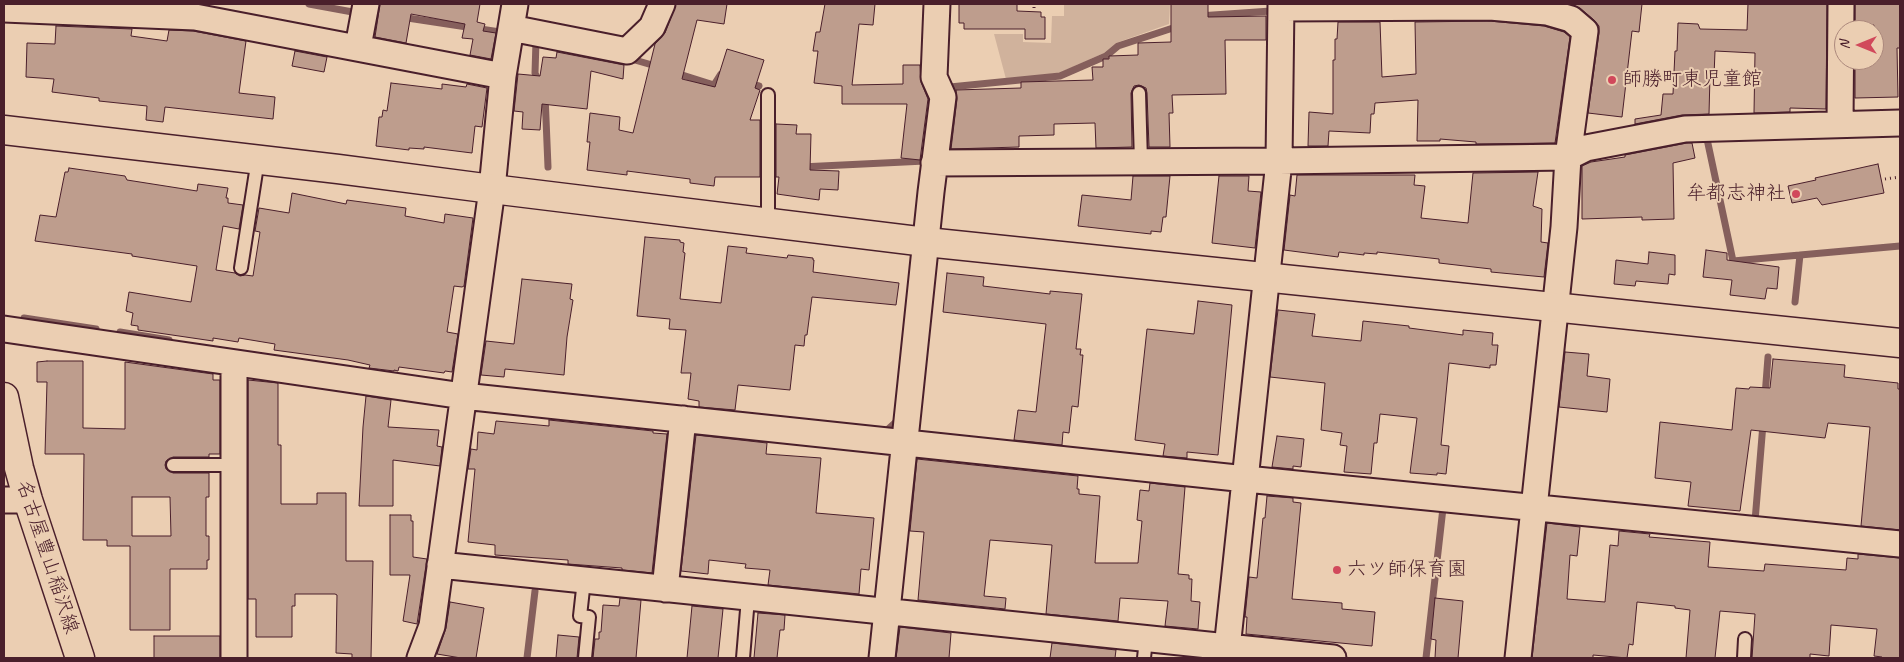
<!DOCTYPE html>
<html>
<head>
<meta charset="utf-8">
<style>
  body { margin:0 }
  #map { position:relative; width:1904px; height:662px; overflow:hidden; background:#ebceb2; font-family:Caveat,sans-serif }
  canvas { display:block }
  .frame { position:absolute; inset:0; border:5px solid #4a1f2b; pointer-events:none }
  .north { position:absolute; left:1834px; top:20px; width:50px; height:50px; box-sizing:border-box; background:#ebceb2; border:1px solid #ab887c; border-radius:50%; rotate:270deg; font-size:14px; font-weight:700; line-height:20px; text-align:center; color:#4a1f2b }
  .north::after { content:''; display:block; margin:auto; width:18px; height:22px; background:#d1495b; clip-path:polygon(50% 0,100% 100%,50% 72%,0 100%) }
</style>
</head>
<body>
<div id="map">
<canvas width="1904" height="662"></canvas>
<div class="frame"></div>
<div class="north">N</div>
</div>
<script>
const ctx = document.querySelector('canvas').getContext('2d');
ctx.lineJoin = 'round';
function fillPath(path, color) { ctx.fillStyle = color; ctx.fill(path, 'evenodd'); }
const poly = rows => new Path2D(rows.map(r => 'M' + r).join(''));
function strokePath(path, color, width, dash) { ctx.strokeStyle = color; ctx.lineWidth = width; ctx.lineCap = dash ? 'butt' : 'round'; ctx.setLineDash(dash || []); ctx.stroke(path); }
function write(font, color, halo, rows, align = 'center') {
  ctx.font = font + ' Caveat,"Klee One",sans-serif'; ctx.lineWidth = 4; ctx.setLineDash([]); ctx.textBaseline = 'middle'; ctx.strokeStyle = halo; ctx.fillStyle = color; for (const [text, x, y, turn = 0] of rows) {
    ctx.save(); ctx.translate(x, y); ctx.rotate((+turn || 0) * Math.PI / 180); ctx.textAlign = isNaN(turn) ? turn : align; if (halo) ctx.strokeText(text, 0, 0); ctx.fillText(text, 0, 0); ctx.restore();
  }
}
fillPath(poly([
  [1064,4,1170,4,1169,24,1116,43,1104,53,1059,73,1006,79,994,34,1023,34,1023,42,1051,43,1052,16,1064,16]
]), '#d0b29c');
strokePath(poly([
  [309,4,358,13],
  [1199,16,1271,11],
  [401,17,500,32],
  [536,41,535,73,539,83],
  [628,58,659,67],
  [676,73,714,85,721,74,723,75],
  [747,83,759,86],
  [950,87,1060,76,1106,56,1118,46,1179,26],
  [545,95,548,167],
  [1707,139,1733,261,1800,255],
  [801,167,925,161],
  [1795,302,1800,255,1900,246],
  [24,318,96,329],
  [120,332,169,340],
  [1765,396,1768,357],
  [881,430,886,431,898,420,898,417],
  [1755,521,1763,424],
  [527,658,535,591],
  [1426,658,1443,508]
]), '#855f5c', 7);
const building = poly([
  [380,4,480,4,477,22,485,24,483,31,496,33,491,59,470,55,473,39,462,38,465,24,411,14,406,43,375,37,380,4],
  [676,4,727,4,724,24,697,20,682,79,715,87,727,49,764,60,755,88,760,90,750,120,760,120,760,177,715,177,714,186,690,183,690,179,627,171,627,175,587,170,590,142,587,142,590,113,620,117,619,130,633,133,655,44,665,33,676,4],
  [825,4,875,4,873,25,859,24,852,85,903,84,903,65,920,65,921,82,928,99,920,160,901,158,907,104,842,104,842,86,814,83,818,51,813,51,816,32,820,32,825,4],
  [959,4,1017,4,1017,11,1041,12,1041,17,1045,17,1045,39,1025,39,1025,29,964,29,964,23,959,23,959,4],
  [1171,4,1208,4,1208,17,1266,16,1266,40,1225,40,1226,94,1172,95,1173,113,1169,113,1170,147,1149,147,1147,93,1146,88,1139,85,1134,86,1131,93,1132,147,1096,148,1095,123,1054,124,1054,135,1019,136,1019,147,951,149,957,99,956,90,1021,88,1021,82,1093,80,1092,67,1103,67,1103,59,1109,59,1109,56,1138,55,1138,43,1171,42,1171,4],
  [1570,4,1642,4,1639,32,1632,31,1622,117,1588,113,1599,33,1599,26,1594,20,1580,8,1570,4],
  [1748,4,1827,4,1826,109,1790,108,1790,112,1754,113,1755,53,1715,51,1714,76,1710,76,1709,114,1682,115,1635,124,1635,119,1661,115,1663,94,1673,94,1675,51,1677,51,1678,23,1698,24,1700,29,1747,30,1748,4],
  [1855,4,1900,4,1900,48,1897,48,1898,97,1855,98,1855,60,1874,60,1874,25,1855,25,1855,4],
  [1489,21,1544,26,1564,32,1570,37,1555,143,1476,144,1476,142,1440,139,1440,141,1417,141,1418,100,1375,103,1374,114,1371,114,1370,133,1329,131,1328,146,1308,146,1309,112,1333,114,1333,60,1335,60,1335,39,1337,39,1338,22,1380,22,1382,77,1416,74,1415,22,1489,21],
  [56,26,132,29,131,36,167,41,169,30,193,31,246,41,239,93,275,97,273,119,165,107,163,122,146,120,147,106,99,101,99,98,52,92,54,79,26,77,27,43,55,44,56,26],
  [295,51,327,57,324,72,292,66,295,51],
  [557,52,624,65,623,79,591,71,587,109,542,104,540,130,522,129,523,112,514,111,518,74,540,76,543,57,556,58,557,52],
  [391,83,442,89,442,84,466,87,467,84,487,88,482,127,475,126,472,153,424,147,424,149,409,148,409,150,376,146,379,117,382,117,383,110,387,111,391,83],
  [776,124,797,125,796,134,811,134,810,170,839,171,838,190,820,189,819,200,777,194,779,177,776,177,776,124],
  [1687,143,1692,143,1695,158,1673,163,1674,219,1642,220,1642,217,1582,219,1582,166,1591,162,1625,157,1625,155,1687,143],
  [1878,164,1884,193,1822,205,1817,198,1792,203,1788,186,1816,180,1815,178,1878,164],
  [69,168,125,176,127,180,197,191,198,184,228,188,226,198,228,198,228,203,243,205,239,229,223,226,216,270,235,273,240,276,245,275,253,276,260,232,255,231,259,208,289,213,292,193,346,204,347,200,406,208,405,216,444,223,445,214,473,218,464,286,462,287,454,286,447,332,458,334,452,372,445,371,444,373,399,367,398,371,394,370,394,371,369,368,370,365,348,360,274,350,275,344,239,338,238,342,213,338,213,341,138,330,138,326,131,325,133,313,126,311,129,292,191,302,197,266,132,256,132,254,35,241,40,215,56,217,65,172,68,172,69,168],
  [1538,172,1533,206,1542,209,1541,242,1548,243,1544,277,1491,272,1491,269,1439,263,1439,259,1377,252,1377,254,1364,253,1364,255,1339,252,1338,257,1284,250,1290,195,1295,196,1297,175,1415,175,1414,185,1425,186,1421,218,1468,223,1473,173,1538,172],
  [1133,176,1170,176,1166,217,1163,217,1161,232,1151,231,1151,234,1078,226,1082,195,1131,200,1133,176],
  [1219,176,1249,176,1248,191,1261,192,1255,248,1212,243,1219,176],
  [645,237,680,240,680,242,684,243,683,252,685,253,680,299,721,303,728,246,747,248,746,253,787,258,788,255,813,258,813,260,814,260,813,272,899,283,896,305,812,297,807,335,805,335,804,346,795,345,790,390,738,385,735,410,699,407,699,401,688,399,691,373,681,373,686,330,669,329,670,319,637,316,645,237],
  [1706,250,1727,253,1727,260,1779,267,1777,289,1767,288,1765,299,1730,295,1732,280,1703,277,1706,250],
  [1649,252,1675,255,1675,275,1669,274,1668,284,1636,281,1635,286,1614,284,1616,260,1648,264,1649,252],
  [947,273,984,277,983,286,1050,294,1050,291,1082,294,1076,349,1081,349,1080,355,1083,355,1078,407,1072,406,1069,433,1063,432,1062,445,1014,440,1018,410,1036,412,1046,324,943,312,947,273],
  [522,279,572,284,570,299,573,300,567,337,564,375,505,369,504,377,481,375,486,341,514,344,522,279],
  [1198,301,1232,305,1218,455,1187,452,1187,458,1163,456,1165,444,1135,440,1147,329,1194,334,1198,301],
  [1278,310,1315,314,1312,336,1361,341,1363,321,1409,326,1409,328,1463,335,1463,330,1493,333,1492,345,1498,345,1496,365,1490,365,1490,368,1449,363,1441,445,1449,446,1446,474,1437,473,1437,475,1410,473,1417,418,1380,414,1377,443,1374,443,1371,474,1344,472,1347,446,1340,445,1342,433,1321,430,1325,383,1270,377,1278,310],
  [1565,352,1589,354,1587,376,1610,379,1607,412,1559,407,1565,352],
  [1773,359,1845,365,1844,377,1898,383,1898,389,1900,389,1900,530,1861,526,1870,427,1828,423,1825,438,1751,430,1740,511,1688,506,1691,482,1655,478,1660,422,1732,430,1736,388,1749,389,1750,387,1770,388,1773,359],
  [47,361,83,361,83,428,125,429,125,362,213,374,213,380,220,380,220,454,209,454,209,457,173,457,166,461,165,465,166,469,173,473,209,473,209,497,206,497,206,536,209,536,209,560,207,560,207,569,170,569,170,630,130,630,130,546,107,546,107,540,83,540,84,454,45,454,47,382,37,382,37,362,47,361],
  [132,497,170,497,171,536,132,536,132,497],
  [248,380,278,383,278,445,281,445,281,504,317,504,317,493,346,493,346,561,373,561,371,658,352,658,352,654,336,653,337,595,335,594,295,594,295,606,292,606,292,637,256,637,256,599,248,599,248,380],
  [366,396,391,400,388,427,439,430,437,446,442,447,440,466,393,460,393,506,359,506,363,427,366,396],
  [549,420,653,431,653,433,667,434,652,573,622,570,622,568,568,564,568,560,495,555,495,545,468,542,475,469,468,469,471,449,477,450,478,432,494,434,496,421,549,426,549,420],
  [696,435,767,443,766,454,821,458,816,513,874,518,869,570,861,569,859,594,768,585,770,570,745,568,746,564,709,560,708,574,681,571,696,435],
  [1277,436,1304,439,1301,467,1293,466,1293,469,1272,467,1277,436],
  [917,459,1078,476,1077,489,1079,489,1079,494,1100,496,1095,563,1138,563,1142,521,1137,520,1140,490,1149,491,1150,483,1185,487,1178,574,1189,575,1189,579,1192,579,1191,601,1200,602,1198,629,1165,626,1168,601,1120,598,1118,621,1046,614,1052,545,990,540,984,596,1006,598,1005,609,918,600,924,532,910,531,917,459],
  [1267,496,1293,498,1293,502,1301,503,1292,599,1342,603,1342,609,1375,612,1372,646,1246,634,1247,617,1245,617,1249,577,1257,578,1263,518,1265,518,1267,496],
  [390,515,411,515,411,521,413,521,413,557,427,559,417,624,403,621,410,575,390,575,390,515],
  [1547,523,1580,527,1577,556,1570,555,1567,599,1605,602,1610,545,1618,546,1619,531,1650,534,1649,537,1710,542,1708,567,1764,571,1765,564,1846,570,1847,558,1858,559,1858,554,1900,558,1900,658,1882,658,1882,657,1874,656,1877,629,1831,625,1829,656,1810,654,1810,658,1752,658,1755,614,1720,611,1715,658,1686,658,1690,610,1675,608,1675,606,1637,602,1633,645,1629,644,1627,658,1593,655,1593,658,1532,658,1547,523],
  [620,598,641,600,636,658,593,658,595,639,599,639,599,632,601,632,603,605,619,606,620,598],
  [1435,598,1463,601,1458,658,1435,658,1436,640,1431,639,1435,598],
  [450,602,484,608,476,658,461,658,437,654,446,628,450,602],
  [692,606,723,609,718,658,687,658,692,606],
  [758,613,785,615,784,630,780,630,777,658,754,658,758,613],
  [900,627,951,633,949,658,896,658,900,627],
  [558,635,579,637,577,658,556,658,558,635],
  [154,636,220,636,220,658,154,658,154,636],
  [1052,643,1116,650,1115,658,1050,658,1052,643]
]);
fillPath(building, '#be9d8d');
strokePath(building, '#4a1f2b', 1);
const service = poly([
  [1139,93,1141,162],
  [768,95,768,223],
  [241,268,258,159],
  [173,465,234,465],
  [584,580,580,616,589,617,585,658],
  [743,658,748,598],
  [1144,658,1146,639],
  [1744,658,1745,639]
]);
const minor = poly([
  [1282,8,1490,7,1547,12,1571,19,1585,31,1568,157,1564,227,1518,658],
  [4,9,195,17,503,76],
  [511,28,627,51,652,27,662,4],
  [358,47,366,4],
  [1840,124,1841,4],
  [934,163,1279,161,1568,157,1586,148,1685,129,1900,123],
  [4,329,463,396,1246,479,1900,544],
  [234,363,234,658],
  [4,500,28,500],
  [440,565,1333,658],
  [665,589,683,419],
  [420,658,432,626,492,189,503,76,515,4],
  [882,658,931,192,943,97,934,77,937,4],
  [1226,658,1279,161,1281,4]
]);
const tertiary = poly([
  [4,130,338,169,492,189,926,242,1900,343]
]);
const secondary = poly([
  [4,397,19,468,28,500,80,658]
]);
strokePath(service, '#4a1f2b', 16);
strokePath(minor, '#4a1f2b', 29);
strokePath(tertiary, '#4a1f2b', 31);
strokePath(secondary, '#4a1f2b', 31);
strokePath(poly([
  [1034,8,1034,4],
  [1885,179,1900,177]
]), '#4a1f2b', 3, [1, 4]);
strokePath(service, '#ebceb2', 12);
strokePath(minor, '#ebceb2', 25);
strokePath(tertiary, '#ebceb2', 28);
strokePath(secondary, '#ebceb2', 28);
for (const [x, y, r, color] of [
  [1612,80,5,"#d1495b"],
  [1796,194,5,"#d1495b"],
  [1337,570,5,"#d1495b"]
]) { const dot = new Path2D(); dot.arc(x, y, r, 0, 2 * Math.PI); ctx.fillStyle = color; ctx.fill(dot); strokePath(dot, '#ebceb2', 2); }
write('20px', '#4a1f2b', '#ebceb2', [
  ["師勝町東児童館",1622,80],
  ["牟都志神社",1786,194,"right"],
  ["六ツ師保育園",1347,570]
], 'left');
write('20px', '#4a1f2b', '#ebceb2', [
  ["名古屋豊山稲沢線",47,557,72]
]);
</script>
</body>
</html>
